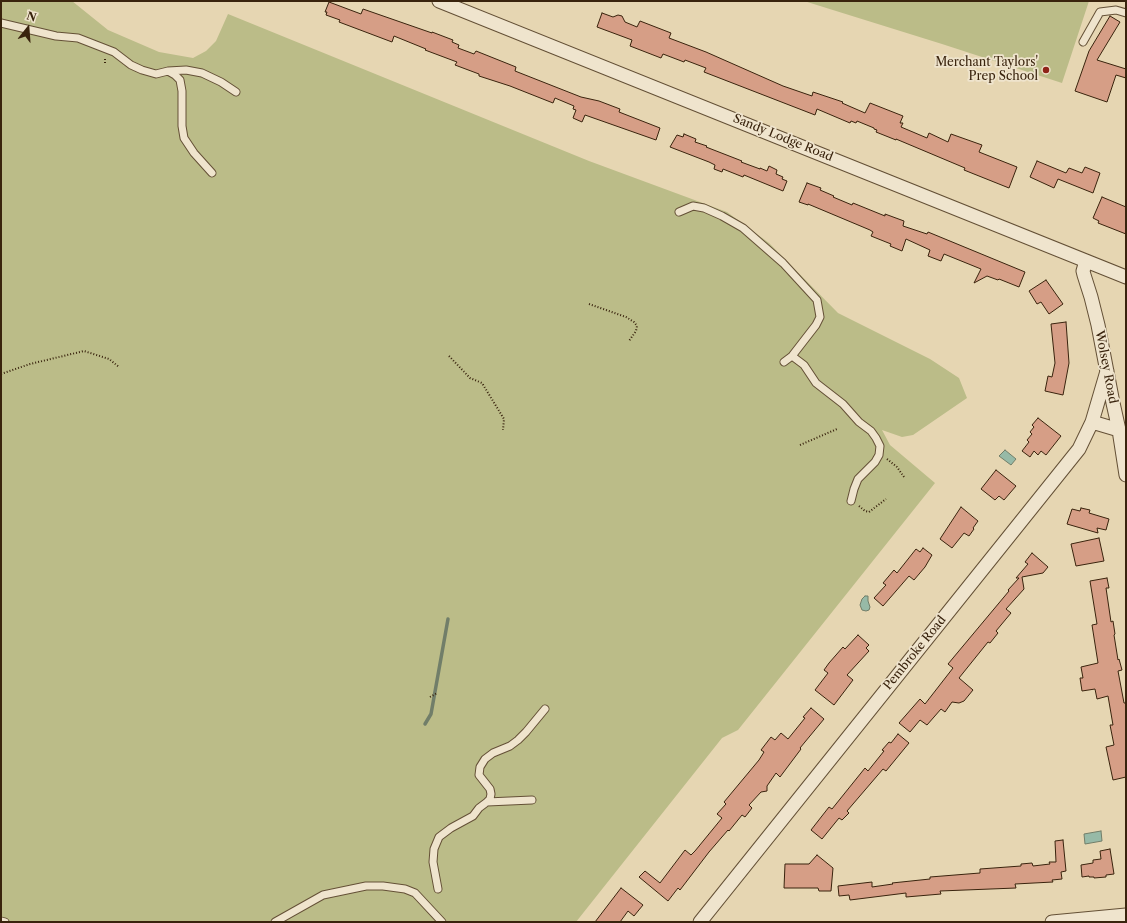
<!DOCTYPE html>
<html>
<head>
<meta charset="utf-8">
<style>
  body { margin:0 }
  #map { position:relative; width:1127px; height:923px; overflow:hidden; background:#e6d6b2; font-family:"Libre Caslon Text",serif }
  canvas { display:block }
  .frame { position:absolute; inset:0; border:2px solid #39230d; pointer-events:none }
  .north { position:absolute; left:8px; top:8px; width:40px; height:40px; -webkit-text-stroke:3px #efe4cd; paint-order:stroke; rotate:17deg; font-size:11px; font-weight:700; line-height:16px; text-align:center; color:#39230d }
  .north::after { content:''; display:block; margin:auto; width:14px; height:18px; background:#39230d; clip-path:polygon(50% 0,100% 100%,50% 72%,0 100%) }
</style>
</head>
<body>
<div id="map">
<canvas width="1127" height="923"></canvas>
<div class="frame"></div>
<div class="north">N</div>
</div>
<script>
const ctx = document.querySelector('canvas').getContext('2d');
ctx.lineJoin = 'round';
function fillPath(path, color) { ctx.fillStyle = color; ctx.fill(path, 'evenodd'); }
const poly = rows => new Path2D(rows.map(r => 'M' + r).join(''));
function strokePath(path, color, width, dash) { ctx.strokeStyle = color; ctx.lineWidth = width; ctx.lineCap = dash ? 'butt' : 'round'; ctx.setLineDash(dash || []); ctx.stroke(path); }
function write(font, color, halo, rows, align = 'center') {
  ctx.font = font + ' "Libre Caslon Text",serif'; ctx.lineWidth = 3.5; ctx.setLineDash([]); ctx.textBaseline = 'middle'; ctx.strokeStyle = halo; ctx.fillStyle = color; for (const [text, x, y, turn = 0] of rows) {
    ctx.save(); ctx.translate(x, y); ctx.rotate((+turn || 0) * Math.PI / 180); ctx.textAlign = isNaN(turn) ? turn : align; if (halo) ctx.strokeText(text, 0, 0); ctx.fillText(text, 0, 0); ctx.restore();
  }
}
fillPath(poly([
  [1,1,72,1,108,30,159,52,193,58,206,51,216,41,228,14,589,161,727,212,769,243,838,313,930,359,959,378,967,398,913,435,902,437,882,430,890,445,935,483,738,730,722,738,576,922,1,922],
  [804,1,1089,1,1062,83,942,44]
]), '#bbbc88');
const water = poly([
  [1005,450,1016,459,1011,465,999,456,1005,450],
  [865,596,868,596,868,601,870,607,869,610,866,611,862,610,860,605,862,599,865,596],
  [1101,831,1102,841,1085,844,1084,834,1101,831]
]);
fillPath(water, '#97baa7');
strokePath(water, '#717e69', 1);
strokePath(poly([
  [425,724,431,714,448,619]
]), '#717e69', 3.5);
const building = poly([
  [329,2,361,14,363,9,432,33,432,32,453,40,452,42,459,45,458,48,474,54,476,51,516,67,515,71,581,97,599,101,620,109,619,112,660,128,656,140,585,115,582,122,573,118,576,110,573,109,574,106,555,98,553,103,510,86,479,76,479,74,455,65,457,62,425,50,426,49,394,36,392,42,339,22,340,20,326,15,327,12,325,12,329,2],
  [602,13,613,17,618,15,622,16,625,22,637,27,640,21,671,33,669,38,706,52,783,86,812,96,813,92,843,102,842,103,865,113,870,103,903,116,900,123,903,123,901,127,927,138,929,133,948,142,951,134,982,145,979,152,1017,167,1009,188,964,170,965,168,896,139,896,140,876,132,877,130,874,129,874,128,857,121,856,123,851,121,850,123,817,109,815,115,704,72,706,68,685,60,684,62,663,54,661,58,630,46,632,40,597,27,602,13],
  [1110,16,1120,22,1097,60,1126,69,1126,78,1116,75,1107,102,1075,91,1089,51,1110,16],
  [684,134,696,139,695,142,707,146,706,147,742,161,741,162,760,169,760,168,767,171,769,166,777,170,776,174,783,177,782,179,787,181,783,191,744,175,743,177,723,169,722,172,714,169,715,165,709,162,670,147,677,135,683,137,684,134],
  [1037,161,1066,173,1069,168,1082,173,1085,167,1100,173,1093,193,1058,179,1054,188,1030,177,1037,161],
  [807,183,821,188,820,190,834,196,833,197,852,205,853,203,885,216,885,214,904,221,903,226,927,234,928,232,1025,272,1019,287,999,279,998,280,987,276,974,283,981,269,944,254,941,261,928,256,930,250,906,239,902,251,890,246,891,244,871,236,873,232,870,230,808,204,808,205,799,202,807,183],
  [1102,197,1126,207,1126,234,1098,223,1099,221,1093,218,1102,197],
  [1046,280,1063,304,1049,314,1041,302,1037,304,1029,291,1046,280],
  [1066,322,1069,363,1063,395,1045,391,1048,376,1052,377,1055,363,1051,324,1066,322],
  [1038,418,1061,436,1046,455,1041,451,1038,455,1034,451,1030,457,1022,451,1029,442,1027,440,1032,434,1030,432,1034,427,1032,425,1038,418],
  [996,470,1016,486,1004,500,999,496,995,500,981,489,996,470],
  [961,507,978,521,973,528,974,529,969,536,964,533,952,548,940,539,961,507],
  [1081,508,1090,510,1089,513,1109,519,1106,530,1097,528,1098,533,1067,524,1072,509,1080,511,1081,508],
  [1099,538,1104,561,1076,566,1071,544,1099,538],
  [923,548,932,555,925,567,914,580,909,576,883,606,874,598,886,585,883,583,894,570,897,573,916,549,920,552,923,548],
  [1032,553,1048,567,1043,573,1022,577,1024,589,1006,609,1011,613,996,631,998,633,990,643,988,642,959,678,973,690,964,701,959,703,952,702,945,712,941,709,927,725,920,720,910,732,899,723,920,699,925,704,953,668,948,664,1009,591,1008,590,1019,578,1016,578,1028,564,1025,562,1032,553],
  [1107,578,1109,588,1106,588,1111,622,1113,621,1115,634,1114,635,1118,660,1119,659,1122,670,1118,671,1124,703,1126,703,1126,777,1113,780,1106,747,1114,745,1110,725,1113,725,1108,696,1097,699,1095,689,1082,691,1080,678,1083,678,1081,667,1098,663,1092,625,1097,624,1090,581,1107,578],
  [858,635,869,645,866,648,869,651,847,675,853,680,834,705,815,690,828,673,824,670,829,663,843,647,845,649,858,635],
  [811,708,824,719,800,748,801,749,780,777,776,773,767,786,767,791,761,792,749,805,752,808,745,817,742,815,729,831,728,830,709,852,680,890,678,888,668,901,639,877,645,871,660,883,685,850,691,855,695,851,722,818,717,814,726,804,724,802,759,760,764,752,761,750,771,737,775,740,781,733,788,739,805,718,803,717,811,708],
  [898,734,909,743,886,771,883,769,847,811,849,813,842,820,839,818,822,839,811,830,829,807,832,809,865,768,868,771,884,751,882,750,889,742,891,743,898,734],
  [1063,840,1066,871,1061,872,1062,879,1052,880,1053,882,1015,884,1016,888,940,891,941,894,906,897,906,893,850,900,849,895,839,896,838,886,872,882,872,887,893,884,892,883,930,879,930,877,980,873,980,869,1021,866,1021,864,1032,863,1033,866,1050,864,1049,862,1056,862,1055,841,1063,840],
  [1110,849,1114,874,1106,875,1106,877,1094,878,1094,877,1089,877,1089,876,1082,877,1081,865,1093,863,1093,860,1101,859,1100,851,1110,849],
  [817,855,833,868,831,891,819,891,818,888,784,888,785,864,809,864,817,855],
  [621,888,643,905,634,916,628,911,620,922,595,922,621,888]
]);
fillPath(building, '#d69e86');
strokePath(building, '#39230d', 1);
const lane = poly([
  [1,23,56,36,78,38,114,52,131,65,142,70,156,74,168,71,175,75,180,80,182,91,182,126,184,138,194,153,212,173],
  [1083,42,1100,12,1116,10,1126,13],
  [168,71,186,70,202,73,221,82,236,92],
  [679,212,693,206,704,208,722,216,743,228,783,263,817,300,820,317,816,325,792,356,784,362],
  [792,356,804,365,816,383,843,404,859,422,871,431,876,438,880,446,879,455,875,462,858,479,854,489,851,501],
  [487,802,490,799,491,794,490,789,479,775,480,767,485,759,493,753,510,746,518,740,526,732,545,709],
  [438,889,433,862,434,849,439,837,451,828,473,816,479,808,487,802,532,800],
  [1,921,5,922],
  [275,922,323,895,366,886,383,886,405,889,415,893,442,922]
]);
const street = poly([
  [439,1,1126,277],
  [1086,261,1083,271,1084,275,1091,297,1098,325,1113,403,1119,430,1126,475],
  [1092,422,1119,430],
  [700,922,1079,449,1092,422,1107,371],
  [1052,922,1126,915]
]);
strokePath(lane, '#645036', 9);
strokePath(street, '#645036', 15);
strokePath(poly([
  [105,63,105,57],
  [589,304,626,317,634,322,637,326,636,331,629,341],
  [449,356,470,378,482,383,504,419,503,430],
  [1,374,30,364,84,351,109,359,119,367],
  [800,445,837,429],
  [887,459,897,467,904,477],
  [859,506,865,511,869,512,886,499],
  [430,697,437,693]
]), '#39230d', 2, [1, 2]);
strokePath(lane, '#efe4cd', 7);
strokePath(street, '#efe4cd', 13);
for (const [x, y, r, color] of [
  [1046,70,4,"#8f2418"]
]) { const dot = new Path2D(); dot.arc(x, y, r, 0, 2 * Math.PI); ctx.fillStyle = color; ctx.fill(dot); strokePath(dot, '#efe4cd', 1.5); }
write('12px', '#39230d', '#efe4cd', [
  ["Merchant Taylors'",1038,63],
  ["Prep School",1038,77]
], 'right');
write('12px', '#39230d', '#efe4cd', [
  ["Sandy Lodge Road",783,138,22],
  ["Wolsey Road",1106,367,79],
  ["Pembroke Road",915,653,-51]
]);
</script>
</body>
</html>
